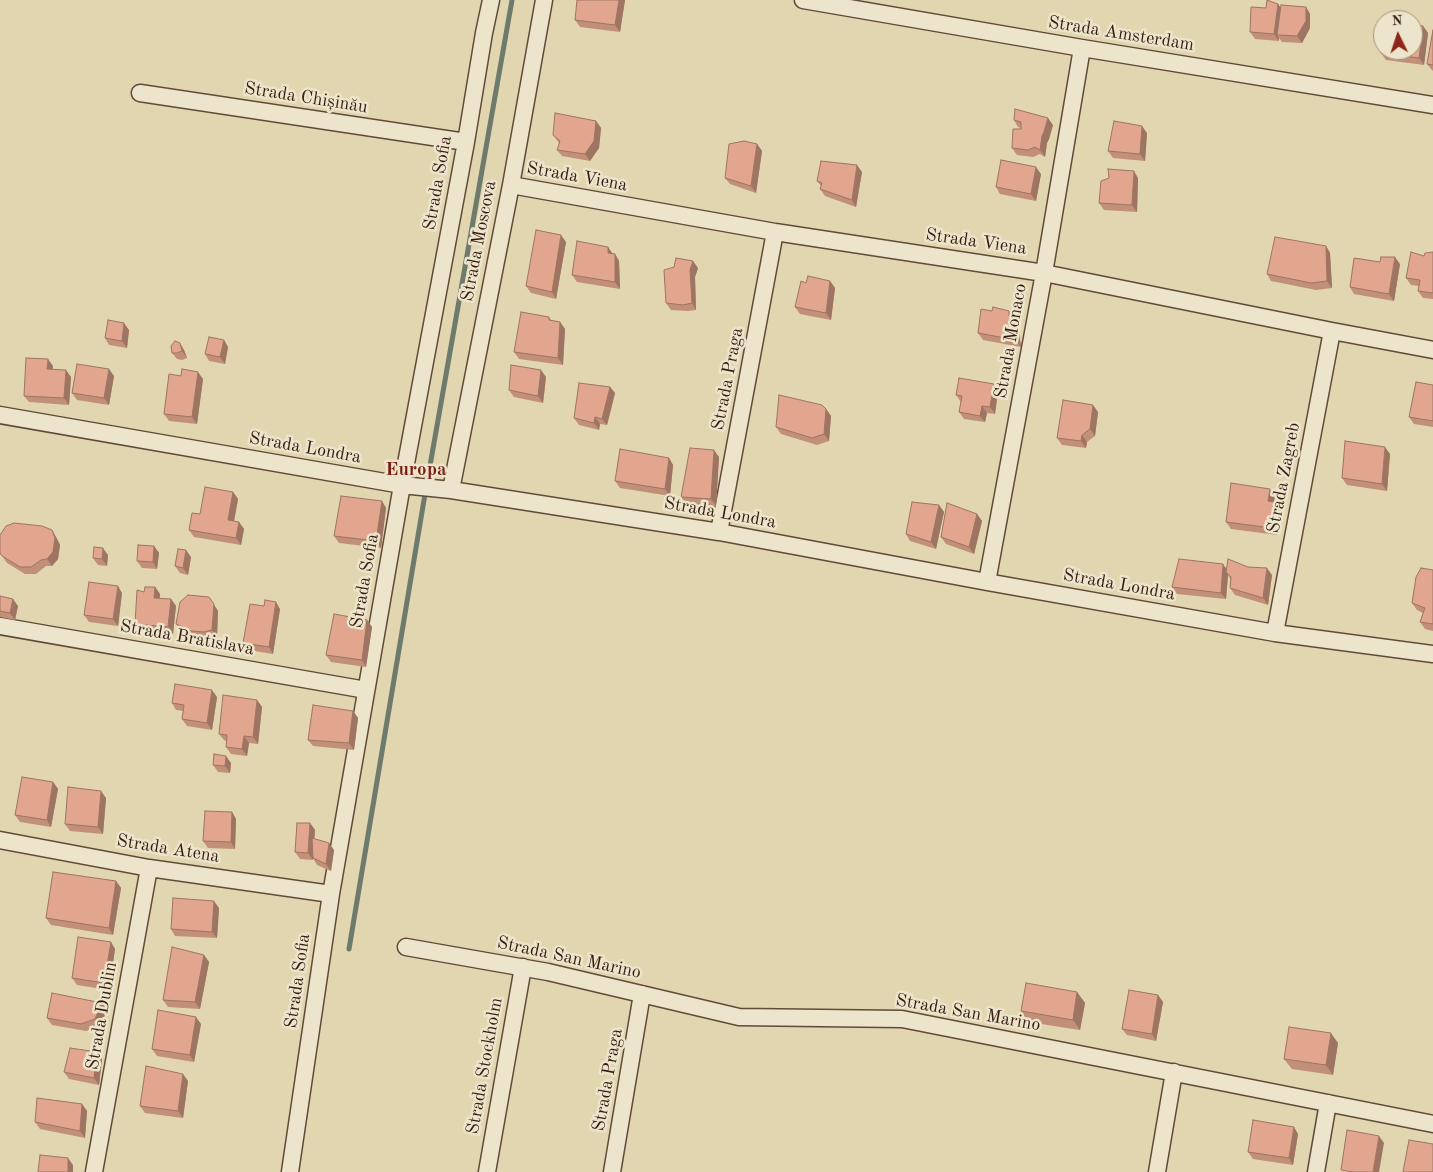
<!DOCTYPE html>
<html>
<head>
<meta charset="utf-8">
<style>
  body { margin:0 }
  #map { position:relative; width:1433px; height:1172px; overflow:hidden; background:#e1d6af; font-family:"Old Standard TT",serif }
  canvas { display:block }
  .north { position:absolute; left:1373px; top:10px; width:50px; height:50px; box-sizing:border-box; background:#ece4cb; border:1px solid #a39480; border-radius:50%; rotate:356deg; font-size:14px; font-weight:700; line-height:20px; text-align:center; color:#361b10 }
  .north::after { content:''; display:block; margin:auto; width:18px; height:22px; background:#8f2418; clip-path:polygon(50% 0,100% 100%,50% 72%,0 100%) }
</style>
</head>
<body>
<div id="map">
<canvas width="1433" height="1172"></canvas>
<div class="north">N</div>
</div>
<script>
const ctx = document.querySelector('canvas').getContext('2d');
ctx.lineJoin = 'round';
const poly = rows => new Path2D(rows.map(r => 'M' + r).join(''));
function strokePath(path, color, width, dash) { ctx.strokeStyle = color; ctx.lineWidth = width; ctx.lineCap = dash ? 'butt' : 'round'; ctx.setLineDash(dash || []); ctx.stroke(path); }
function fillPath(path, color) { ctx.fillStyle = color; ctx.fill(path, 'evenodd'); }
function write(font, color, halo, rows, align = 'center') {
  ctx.font = font + ' "Old Standard TT",serif'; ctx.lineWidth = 5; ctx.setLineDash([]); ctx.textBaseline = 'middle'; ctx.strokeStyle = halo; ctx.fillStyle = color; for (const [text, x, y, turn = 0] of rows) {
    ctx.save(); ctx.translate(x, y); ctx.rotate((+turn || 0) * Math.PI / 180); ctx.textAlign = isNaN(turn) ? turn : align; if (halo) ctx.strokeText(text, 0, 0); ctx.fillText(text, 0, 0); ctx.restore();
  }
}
strokePath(poly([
  [349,949,425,494,512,0]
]), '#6e7a6c', 5);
const street = poly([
  [803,0,1082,48,1433,105],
  [140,93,466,142],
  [511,185,775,232,1044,273,1332,331,1433,350],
  [0,415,402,485,451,490,719,532,987,582,1275,633,1433,654],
  [451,490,511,185,544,0],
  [719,532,775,232],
  [987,582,1044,273,1082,48],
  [0,626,366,690],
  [1275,633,1332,331],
  [0,840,149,868,331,894],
  [406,947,548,972,739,1017,902,1019,1433,1124],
  [94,1172,149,868],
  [290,1172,331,894,402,485,466,142,484,33,491,0],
  [487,1172,523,967],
  [612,1172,642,994],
  [1157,1172,1174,1072],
  [1316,1172,1328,1103]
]);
strokePath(street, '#614a38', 19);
strokePath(street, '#ece4cb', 16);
fillPath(poly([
  [625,0,620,32,580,27,575,20],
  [1278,4,1280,8,1306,7,1310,14,1310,28,1302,43,1282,42,1279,38,1279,41,1255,39,1250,32,1266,8],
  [1423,26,1428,33,1424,65,1386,60,1381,53],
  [1433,30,1433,71,1432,70,1427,64],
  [1014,120,1053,125,1049,139,1047,143,1045,157,1040,154,1033,157,1017,155,1012,148,1021,128,1018,127],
  [596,121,601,128,599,148,590,161,562,156,557,150,559,143,553,135],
  [1147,133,1145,161,1113,158,1108,151],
  [757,144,762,151,756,193,730,184,725,178],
  [862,172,856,207,825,196,820,189,821,186,817,181],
  [1041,174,1036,201,1000,194,996,187],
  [1138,178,1137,212,1104,210,1099,203],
  [566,242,556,299,531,293,526,286],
  [1326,246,1330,253,1332,288,1316,290,1271,281,1267,274],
  [1433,252,1433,299,1423,298,1418,291,1419,286,1411,285,1406,278,1424,256],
  [612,254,615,254,619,261,620,289,577,282,572,275],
  [1380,262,1400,264,1394,301,1354,294,1350,287],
  [698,268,695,277,696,310,688,311,671,310,666,303],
  [830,281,835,288,831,320,800,314,795,307],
  [992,311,1009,311,1018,324,1021,347,983,340,978,333],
  [549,317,551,320,560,322,565,329,563,365,519,359,514,352],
  [129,330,127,348,109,345,105,338],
  [224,340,228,347,225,364,209,361,205,354],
  [184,350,187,358,182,360,177,359,172,353],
  [53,366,52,369,71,377,69,405,29,402,24,396],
  [114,376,109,405,77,400,72,393],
  [546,377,543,403,514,397,509,390],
  [203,379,197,424,169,421,164,414],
  [994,384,998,391,995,414,987,413,985,422,964,419,959,412,961,402,956,395],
  [1433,385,1433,427,1414,424,1409,417],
  [610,387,615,393,607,425,600,424,599,430,579,425,574,418],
  [826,409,831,416,829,441,817,445,781,434,776,427],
  [1098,412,1095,436,1087,442,1086,448,1062,445,1057,438],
  [1390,454,1387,491,1347,485,1342,478],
  [719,457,716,506,686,504,681,497],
  [669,458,673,465,670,496,620,488,615,481],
  [233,492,238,499,234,521,244,529,241,545,194,537,189,530,200,514],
  [1275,496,1274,502,1283,510,1277,535,1231,529,1226,522],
  [382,501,386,508,381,548,339,543,334,536],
  [939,505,944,512,936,549,910,541,906,534],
  [977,514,982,521,974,554,946,544,941,537],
  [52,530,56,537,60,545,58,559,52,566,46,566,36,574,25,574,7,563,0,553,0,535],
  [154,546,159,553,157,569,142,568,137,561],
  [108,555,107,566,98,565,93,558],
  [191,557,188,575,180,573,175,566],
  [1248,567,1272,575,1268,605,1235,595,1230,588,1231,580,1228,575,1226,599,1177,594,1172,587,1226,569],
  [1433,570,1433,631,1425,629,1420,622,1423,613,1417,610,1412,603],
  [155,587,160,594,160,599,171,599,176,606,173,634,140,631,135,624,144,592],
  [122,593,118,626,89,622,84,615],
  [0,596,18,606,15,620,0,617],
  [209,597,218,611,217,637,209,639,196,638,181,631,176,624],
  [264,606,280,609,273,654,248,650,243,643],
  [367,620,372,627,366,667,331,662,326,655],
  [217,697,212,730,187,726,182,719,184,711,176,710,172,703],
  [257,700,262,707,258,744,249,743,247,756,231,754,226,747,226,741,224,740,219,734],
  [353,711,358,718,354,750,313,746,308,740],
  [231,763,230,773,218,772,213,765],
  [53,782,58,789,51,827,20,822,15,815],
  [106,798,103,834,70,831,65,824],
  [232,812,236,819,235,849,208,848,203,841],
  [310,823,315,830,314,839,334,850,331,871,317,865,313,858,313,860,300,859,295,852],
  [116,881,121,888,113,935,51,925,46,918],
  [219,908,217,938,175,936,171,929],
  [115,949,109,990,77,985,72,978],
  [204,955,209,962,200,1009,168,1007,163,1000],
  [1077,992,1085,1003,1080,1030,1028,1022,1021,1011],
  [1158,995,1163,1002,1156,1041,1127,1035,1122,1029],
  [102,1003,107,1010,100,1026,86,1031,52,1025,47,1018],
  [201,1024,194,1062,157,1056,152,1049],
  [1338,1043,1333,1075,1292,1069,1284,1059],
  [102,1059,99,1085,69,1079,64,1072],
  [188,1081,183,1118,145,1113,140,1106],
  [82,1104,87,1111,85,1138,40,1129,35,1122],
  [1298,1134,1293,1165,1253,1159,1248,1152]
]), '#c28f79');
fillPath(poly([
  [619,0,625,0,620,32,615,25],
  [1278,4,1283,11,1277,35,1279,38,1279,41,1274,34],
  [1306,7,1310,14,1310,28,1302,43,1297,36],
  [1423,26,1428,33,1424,65,1419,58],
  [1048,118,1053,125,1049,139,1047,143,1045,157,1040,150,1042,136],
  [596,121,601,128,599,148,590,161,585,154],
  [1142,126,1147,133,1145,161,1140,154],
  [757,144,762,151,756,193,751,186],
  [857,165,862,172,856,207,852,200],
  [1036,167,1041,174,1036,201,1031,194],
  [1134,171,1138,178,1137,212,1132,205],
  [561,235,566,242,556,299,552,292],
  [1326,246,1330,253,1332,288,1327,281],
  [608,247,613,254,608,253],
  [615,254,619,261,620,289,615,282],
  [1395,257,1400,264,1394,301,1389,294],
  [693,261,698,268,695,277,696,310,692,303,690,270],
  [830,281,835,288,831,320,826,313],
  [1009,311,1018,324,1021,347,1016,340,1009,316],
  [560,322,565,329,563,365,558,358],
  [124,323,129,330,127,348,122,341],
  [224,340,228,347,225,364,220,357],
  [180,343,184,350,187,358,182,351],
  [48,359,53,366,52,376,47,369],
  [109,369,114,376,109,405,104,398],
  [66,370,71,377,69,405,64,398],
  [541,370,546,377,543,403,538,396],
  [198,372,203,379,197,424,192,417],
  [994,384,998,391,995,414,990,407],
  [610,387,615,393,607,425,602,419],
  [1093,405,1098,412,1095,436,1090,429],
  [982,406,987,413,985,422,980,416],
  [826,409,831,416,829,441,824,434],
  [595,417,600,424,599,430,594,423],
  [1082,435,1087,442,1086,448,1081,441],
  [1385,447,1390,454,1387,491,1382,484],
  [714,450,719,457,716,506,711,499],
  [669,458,673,465,670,496,665,489],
  [1270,489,1275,496,1273,508,1268,501],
  [233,492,238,499,233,527,228,520],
  [382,501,386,508,381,548,376,541],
  [1278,503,1283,510,1277,535,1272,528],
  [939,505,944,512,936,549,931,542],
  [977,514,982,521,974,554,969,547],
  [239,522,244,529,241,545,236,538],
  [52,530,56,537,60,545,58,559,52,566,47,559],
  [154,546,159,553,157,569,153,562],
  [103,548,108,555,107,566,102,559],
  [186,550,191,557,188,575,183,568],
  [1223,564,1228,571,1226,572,1228,575,1226,599,1221,593],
  [1267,568,1272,575,1268,605,1263,598],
  [118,586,122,593,118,626,113,619],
  [155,587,160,594,159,605,154,598],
  [209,597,218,611,217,637,212,630],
  [13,599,18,606,15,620,10,613],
  [171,599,176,606,173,634,168,627],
  [276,602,280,609,273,654,269,647],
  [367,620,372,627,366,667,362,660],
  [212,690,217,697,212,730,207,723],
  [257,700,262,707,258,744,253,737],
  [353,711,358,718,354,750,349,743],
  [244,736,249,743,247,756,242,749],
  [226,756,231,763,230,773,225,766],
  [53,782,58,789,51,827,47,820],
  [101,791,106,798,103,834,98,827],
  [232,812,236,819,235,849,231,842],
  [310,823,315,830,313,860,308,853],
  [329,843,334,850,331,871,326,864],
  [116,881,121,888,113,935,109,928],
  [214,901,219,908,217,938,212,932],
  [111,942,115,949,109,990,104,983],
  [204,955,209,962,200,1009,195,1002],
  [1077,992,1085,1003,1080,1030,1073,1020],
  [1158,995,1163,1002,1156,1041,1152,1034],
  [102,1003,107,1010,100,1026,95,1019],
  [196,1017,201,1024,194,1062,190,1055],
  [1331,1033,1338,1043,1333,1075,1326,1065],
  [97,1052,102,1059,99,1085,94,1078],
  [183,1074,188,1081,183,1118,178,1111],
  [82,1104,87,1111,85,1138,80,1131],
  [1294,1127,1298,1134,1293,1165,1289,1158],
  [1379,1136,1384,1143,1379,1172,1373,1172],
  [68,1158,73,1165,73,1172,68,1172]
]), '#9e7463');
const building = poly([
  [577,0,619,0,615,25,575,20,577,0],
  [1267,0,1278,4,1274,34,1250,32,1251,7,1266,8,1267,0],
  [1281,5,1306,7,1306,21,1297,36,1277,35,1281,5],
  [1413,24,1423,26,1419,58,1381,53,1383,37,1383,50,1413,50,1413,24],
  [1433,30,1433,65,1427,64,1433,30],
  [1015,109,1048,118,1044,132,1042,136,1040,150,1035,147,1028,150,1012,148,1013,129,1021,129,1021,122,1014,120,1015,109],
  [555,113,596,121,594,141,585,154,557,150,560,141,553,135,555,113],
  [1114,121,1142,126,1140,154,1108,151,1114,121],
  [744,141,757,144,751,186,725,178,729,144,744,141],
  [1001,160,1036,167,1031,194,996,187,1001,160],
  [821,161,857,165,852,200,820,189,822,183,817,181,821,161],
  [1108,169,1134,171,1132,205,1099,203,1101,181,1109,178,1108,169],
  [536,230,561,235,552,292,526,286,536,230],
  [1275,237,1326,246,1327,281,1311,283,1267,274,1275,237],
  [577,241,608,247,608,253,615,254,615,282,572,275,577,241],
  [1411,252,1424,256,1425,253,1433,252,1433,293,1418,291,1420,280,1406,278,1411,252],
  [1381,257,1395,257,1389,294,1350,287,1354,258,1380,262,1381,257],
  [676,258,693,261,690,270,692,303,683,305,666,303,664,270,674,267,676,258],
  [808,276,830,281,826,313,795,307,801,281,806,283,808,276],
  [993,307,1009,311,1009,316,1014,317,1016,340,978,333,981,309,992,311,993,307],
  [521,312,549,317,549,320,560,322,558,358,514,352,521,312],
  [108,320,124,323,122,341,105,338,108,320],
  [209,337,224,340,220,357,205,354,209,337],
  [175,341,180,343,182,351,177,353,172,353,171,346,175,341],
  [26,358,48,359,47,369,66,370,64,398,24,396,26,358],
  [77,364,109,369,104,398,72,393,77,364],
  [511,365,541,370,538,396,509,390,511,365],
  [182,369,198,372,192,417,164,414,169,374,181,376,182,369],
  [959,378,994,384,990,407,982,406,980,416,959,412,962,396,956,395,959,378],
  [1416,382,1433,385,1433,421,1409,417,1416,382],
  [579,383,610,387,602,419,595,417,594,423,574,418,579,383],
  [779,395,822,405,826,409,824,434,812,438,776,427,779,395],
  [1063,400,1093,405,1090,429,1082,435,1081,441,1057,438,1063,400],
  [1345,441,1385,447,1382,484,1342,478,1345,441],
  [690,448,714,450,711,499,681,497,690,448],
  [620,449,669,458,665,489,615,481,620,449],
  [1231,483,1270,489,1268,501,1278,503,1272,528,1226,522,1231,483],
  [205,487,233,492,228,520,239,522,236,538,189,530,192,513,200,514,205,487],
  [341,496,382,501,376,541,334,536,341,496],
  [912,502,939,505,931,542,906,534,912,502],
  [947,503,977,514,969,547,941,537,947,503],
  [14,523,42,526,52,530,55,538,53,552,47,559,41,560,31,567,20,567,2,556,0,553,0,535,6,526,14,523],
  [138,545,154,546,153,562,137,561,138,545],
  [94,547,103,548,102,559,93,558,94,547],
  [178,549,186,550,183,568,175,566,178,549],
  [1179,559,1223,564,1221,593,1172,587,1179,559],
  [1228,559,1248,567,1267,568,1263,598,1230,588,1231,577,1226,572,1228,559],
  [1421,568,1433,570,1433,624,1420,622,1425,608,1412,603,1416,577,1421,568],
  [89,582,118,586,113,619,84,615,89,582],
  [145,587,155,587,154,598,171,599,168,627,135,624,137,590,144,592,145,587],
  [188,595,209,597,214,604,212,630,204,632,191,631,176,624,180,602,188,595],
  [0,596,13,599,10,613,0,611,0,596],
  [265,600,276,602,269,647,243,643,250,604,264,606,265,600],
  [334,614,367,620,362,660,326,655,334,614],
  [175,684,212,690,207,723,182,719,184,705,172,703,175,684],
  [223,695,257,700,253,737,244,736,242,749,226,747,227,735,219,734,223,695],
  [313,705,353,711,349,743,308,740,313,705],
  [214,754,226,756,225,766,213,765,214,754],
  [22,777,53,782,47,820,15,815,22,777],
  [68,787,101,791,98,827,65,824,68,787],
  [205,811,232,812,231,842,203,841,205,811],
  [297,823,310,823,308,853,295,852,297,823],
  [312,838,329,843,326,864,313,858,312,838],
  [53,872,116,881,109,928,46,918,53,872],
  [173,898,214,901,212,932,171,929,173,898],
  [78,937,111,942,104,983,72,978,78,937],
  [172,947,204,955,195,1002,163,1000,172,947],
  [1026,983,1077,992,1073,1020,1021,1011,1026,983],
  [1129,990,1158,995,1152,1034,1122,1029,1129,990],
  [52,993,102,1003,95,1019,81,1024,47,1018,52,993],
  [158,1010,196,1017,190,1055,152,1049,158,1010],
  [1289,1027,1331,1033,1326,1065,1284,1059,1289,1027],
  [70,1048,97,1052,94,1078,64,1072,70,1048],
  [146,1066,183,1074,178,1111,140,1106,146,1066],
  [37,1098,82,1104,80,1131,35,1122,37,1098],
  [1253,1120,1294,1127,1289,1158,1248,1152,1253,1120],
  [1347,1130,1379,1136,1373,1172,1353,1172,1341,1170,1347,1130],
  [1409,1140,1433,1144,1433,1172,1403,1172,1409,1140],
  [40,1155,68,1158,68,1172,38,1172,40,1155]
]);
fillPath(building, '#e1a68d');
strokePath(building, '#9e7463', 1);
write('18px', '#361b10', '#ece4cb', [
  ["Strada Amsterdam",1121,34,9],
  ["Strada Chișinău",306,98,9],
  ["Strada Viena",577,177,10],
  ["Strada Sofia",438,183,-80],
  ["Strada Moscova",479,241,-79],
  ["Strada Viena",976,242,8],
  ["Strada Monaco",1011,341,-80],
  ["Strada Praga",728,379,-79],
  ["Strada Londra",305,448,10],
  ["Strada Zagreb",1284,478,-79],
  ["Strada Londra",720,513,10],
  ["Strada Sofia",365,581,-80],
  ["Strada Londra",1119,585,10],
  ["Strada Bratislava",187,638,10],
  ["Strada Atena",168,849,9],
  ["Strada San Marino",569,958,12],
  ["Strada Sofia",298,981,-82],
  ["Strada San Marino",968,1013,10],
  ["Strada Dublin",102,1016,-80],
  ["Strada Stockholm",485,1066,-80],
  ["Strada Praga",608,1080,-80]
]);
write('bold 19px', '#7a1f14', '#ece4cb', [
  ["Europa",416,470]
]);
</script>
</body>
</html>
